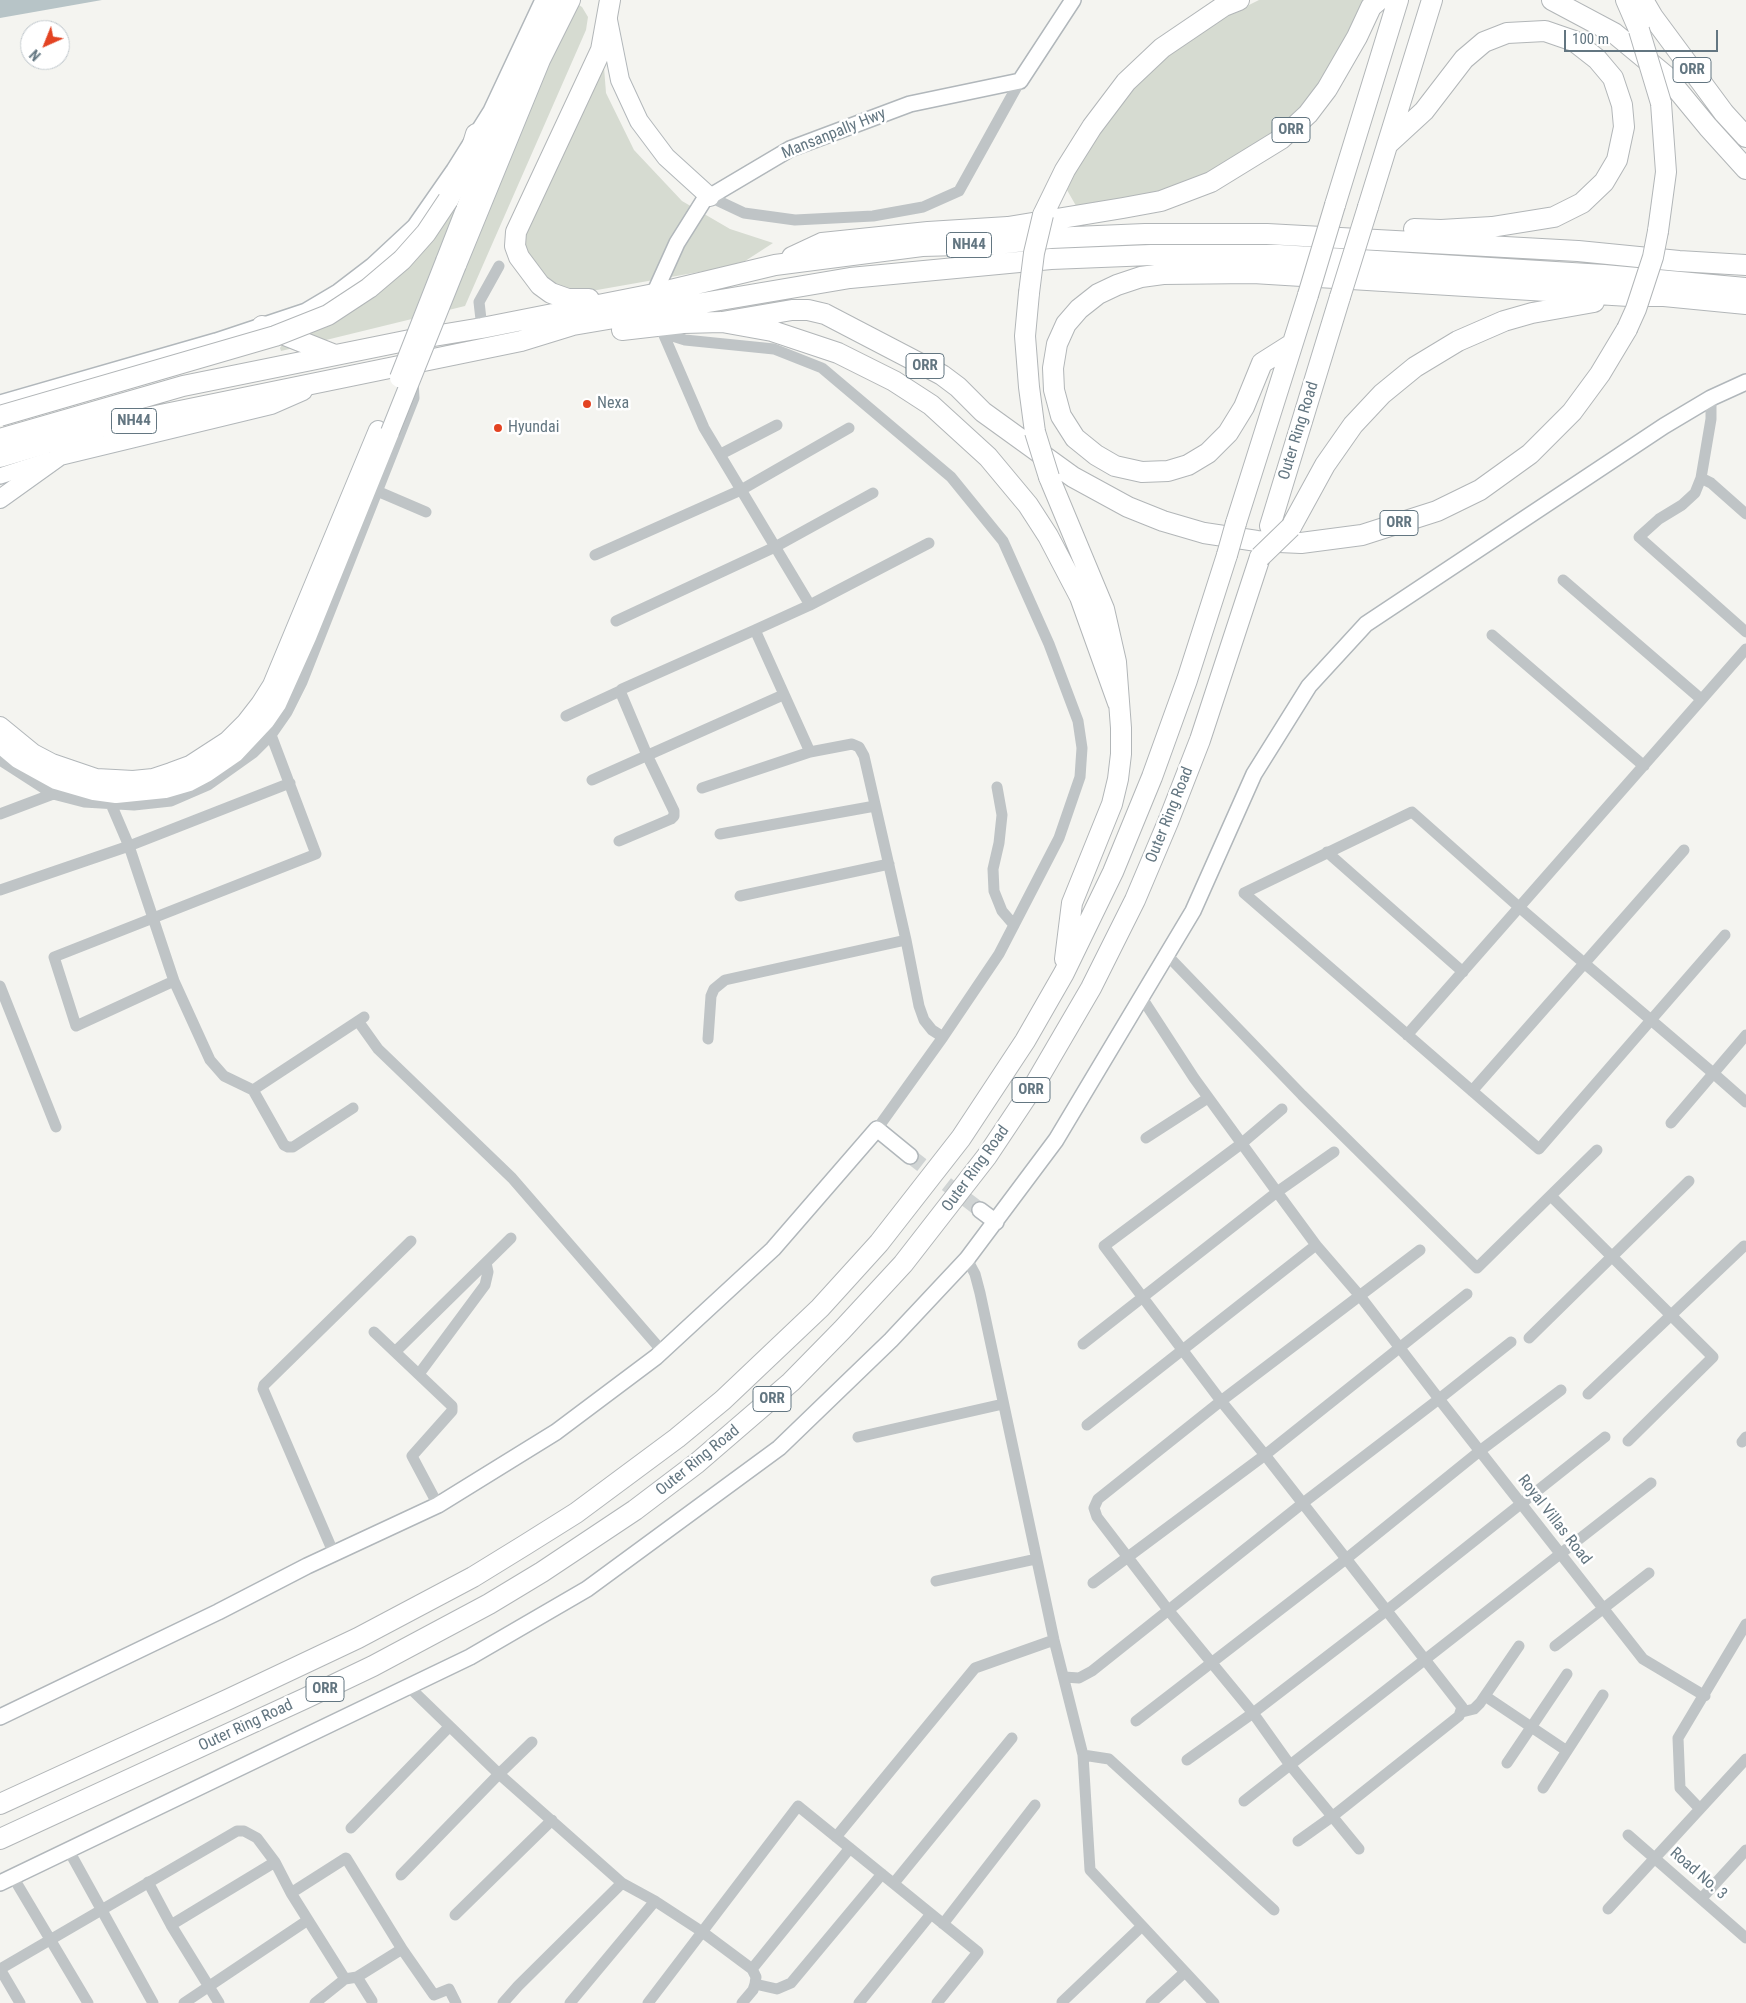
<!DOCTYPE html>
<html>
<head>
<meta charset="utf-8">
<style>
  body { margin:0 }
  #map { position:relative; width:1746px; height:2003px; overflow:hidden; background:#f4f4f0; font-family:"Roboto Condensed",sans-serif }
  canvas { display:block }
  .north { position:absolute; left:20px; top:20px; width:50px; height:50px; box-sizing:border-box; background:#fff; border:1px solid #c1c8cd; border-radius:50%; rotate:224deg; font-size:14px; font-weight:700; line-height:20px; text-align:center; color:#637681 }
  .north::after { content:''; display:block; margin:auto; width:18px; height:22px; background:#e34322; clip-path:polygon(50% 0,100% 100%,50% 72%,0 100%) }
  .scale { position:absolute; left:1564px; top:30px; width:154px; height:22px; box-sizing:border-box; border:2px solid #637681; border-top:0; padding-left:6px; font-size:15px; line-height:18px; white-space:nowrap; color:#637681; -webkit-text-stroke:4px #fff; paint-order:stroke }
</style>
</head>
<body>
<div id="map">
<canvas width="1746" height="2003"></canvas>
<div class="north">N</div>
<div class="scale">100 m</div>
</div>
<script>
const ctx = document.querySelector('canvas').getContext('2d');
ctx.lineJoin = 'round';
function fillPath(path, color) { ctx.fillStyle = color; ctx.fill(path, 'evenodd'); }
const poly = rows => new Path2D(rows.map(r => 'M' + r).join(''));
function strokePath(path, color, width, dash) { ctx.strokeStyle = color; ctx.lineWidth = width; ctx.lineCap = dash ? 'butt' : 'round'; ctx.setLineDash(dash || []); ctx.stroke(path); }
function write(font, color, halo, rows, align = 'center') {
  ctx.font = font + ' "Roboto Condensed",sans-serif'; ctx.lineWidth = 5; ctx.setLineDash([]); ctx.textBaseline = 'middle'; ctx.strokeStyle = halo; ctx.fillStyle = color; for (const [text, x, y, turn = 0] of rows) {
    ctx.save(); ctx.translate(x, y); ctx.rotate((+turn || 0) * Math.PI / 180); ctx.textAlign = isNaN(turn) ? turn : align; if (halo) ctx.strokeText(text, 0, 0); ctx.fillText(text, 0, 0); ctx.restore();
  }
}
fillPath(poly([
  [571,0,582,7,588,17,586,30,465,306,281,351,280,348,282,345,350,310],
  [1259,0,1367,0,1318,87,1292,117,1267,140,1177,190,1079,211,1067,190,1078,165,1094,139,1133,87,1157,63,1211,24],
  [604,67,606,93,634,150,682,201,730,229,773,243,739,265,597,290,575,292,558,288,543,277,522,245,530,221]
]), '#d6dbd1');
fillPath(poly([
  [0,0,102,0,0,18]
]), '#b7c4c7');
strokePath(poly([
  [910,1156,980,1210]
]), '#d0d4d4', 15, [15, 8]);
const secondary = poly([
  [654,294,677,243,704,200,790,149,910,104,1020,81,1073,0],
  [0,403,216,341,306,311,338,292,372,266,415,226,454,170,491,111,543,0],
  [0,476,49,460],
  [980,1210,996,1222],
  [0,1717,218,1612,307,1566,438,1505,556,1432,656,1357,773,1249,877,1129,910,1156],
  [0,1883,470,1657,587,1589,779,1448,891,1340,967,1259,1056,1140,1193,911,1254,774,1309,686,1366,624,1664,426,1711,398,1746,382]
]);
const primary = poly([
  [608,20,620,80,639,121,666,157,710,197],
  [445,261,505,107,555,0],
  [457,265,541,60,571,0],
  [0,499,60,456,271,405,303,391],
  [0,726,33,753,52,763,96,778,115,779,133,780,153,778,171,772,190,765,227,741,246,722,260,704,272,685,378,430],
  [0,744,18,759,56,780,94,791,116,794,165,789,189,782,206,773,235,753,266,720,277,704,307,637,390,432]
]);
const highway = poly([
  [1552,0,1614,33,1666,76,1708,127,1746,169],
  [1626,0,1639,30],
  [1643,0,1653,17,1724,113,1746,137],
  [1387,145,1424,111,1464,59,1484,42,1507,33,1545,31,1574,41,1597,59,1613,78,1622,105,1624,127,1617,160,1604,182,1582,203,1554,217,1492,227,1441,230,1414,229],
  [448,200,466,167,476,134],
  [1335,205,1398,0],
  [1368,207,1432,0],
  [1043,215,1065,170,1092,127,1126,82,1162,48,1224,6,1239,0],
  [1008,227,1051,226],
  [1658,231,1666,172,1661,103],
  [792,257,822,243,928,232,1008,227,1123,208,1161,201,1211,182,1281,139,1308,114,1327,89,1357,37,1371,7,1379,0],
  [1029,293,1025,336,1029,387,1035,432],
  [589,299,568,299,551,293,540,285,519,257,515,246,516,232,601,50,610,0],
  [722,322,792,310,808,310,825,314,942,375,958,387,983,412,1073,477,1128,507,1163,521,1204,533,1257,541,1301,543,1362,535,1437,511,1480,490,1530,454,1572,412,1600,374,1627,329],
  [262,326,335,355],
  [622,330,683,323,722,322,772,331,838,353,894,381,931,405,988,457,1028,505,1048,536,1080,597,1118,703],
  [1292,344,1262,363,1244,407,1228,433,1208,453,1188,465,1168,471,1142,472,1115,466,1096,455,1075,438,1061,416,1054,390,1053,368,1057,344,1066,324,1079,309,1098,294,1117,285,1141,277,1163,274,1253,273,1629,296,1664,296,1746,304],
  [0,439,183,386,410,340,482,328,654,294,775,265,922,246,997,244,1051,238,1145,234,1267,234,1578,251,1679,261,1746,265],
  [0,457,102,427,521,341,573,325,850,278,1051,259,1151,255,1279,255,1604,275,1746,288],
  [1049,477,1104,609,1116,662,1121,728,1121,754,1118,779,1112,804,1072,903,1065,959],
  [1236,523,1308,295],
  [1270,526,1340,297],
  [1291,527,1325,465,1353,425,1382,394,1415,367,1458,341,1504,321,1532,313,1594,302],
  [0,1804,229,1699,358,1638,473,1577,525,1545,576,1513,677,1438,723,1400,820,1308,879,1243,961,1138,1025,1041,1064,973,1113,872,1152,777,1187,680,1227,555],
  [0,1839,306,1698,373,1666,489,1604,542,1572,635,1510,697,1463,791,1382,842,1330,903,1264,987,1156,1035,1084,1091,988,1135,900,1168,822,1200,740,1260,557]
]);
strokePath(secondary, '#b1b7bb', 18);
strokePath(primary, '#b2b7ba', 20);
strokePath(highway, '#b2b6b8', 22);
strokePath(poly([
  [710,197,744,213,795,220,873,216,923,207,959,191,1020,81],
  [655,327,663,333,685,340,774,349,822,368,951,477,1003,541,1049,644,1078,721,1082,748,1080,777,1059,838,999,954,943,1037,877,1129],
  [482,328,479,302,499,266],
  [663,333,704,428,810,605,755,630,810,752,852,744,859,747,864,756,906,940,919,1006,924,1020,932,1030,943,1037],
  [1711,398,1711,419,1701,478,1695,493,1682,505,1659,519,1639,537,1746,632],
  [721,454,777,425],
  [1701,478,1711,483,1746,514],
  [377,491,426,512],
  [595,555,741,490,849,428],
  [1563,580,1701,699],
  [810,605,929,543],
  [616,621,775,547,873,493],
  [1492,635,1644,766],
  [566,716,620,691],
  [0,760,53,794,84,802,134,805,171,801,208,785,253,753,271,735,287,712,302,682,414,398,413,380],
  [592,780,783,695],
  [997,787,1002,815,999,843,993,869,994,891,1002,911,1014,925],
  [702,788,810,752],
  [111,804,129,846,174,981,210,1060,224,1076,253,1090,364,1017],
  [0,814,53,794],
  [720,834,875,806],
  [619,841,671,819,674,816,674,811,647,755,620,691,622,689,755,630],
  [1327,852,1463,972],
  [0,890,129,846,290,783],
  [740,896,889,864],
  [1725,935,1651,1020,1539,1149,1244,893,1412,812,1520,908,1584,963,1651,1020,1713,1073,1746,1102],
  [1167,955,1302,1095,1477,1268,1597,1150],
  [174,981,76,1026,54,957,316,854,271,735],
  [0,986,56,1127],
  [358,1021,378,1049,512,1178,662,1351],
  [1407,1035,1746,649],
  [708,1039,711,996,714,989,725,980,906,940],
  [253,1090,284,1145,288,1147,293,1147,353,1108],
  [1472,1091,1684,850],
  [1282,1109,1241,1144,1104,1246,1221,1401,1265,1455,1462,1707,1459,1716,1333,1816,1298,1841],
  [1671,1123,1746,1035],
  [1146,1138,1208,1098],
  [1551,1196,1713,1357,1628,1441],
  [967,1259,975,1274,980,1293,1054,1640,1083,1755,1090,1870,1214,2003],
  [374,1332,452,1406,452,1411,412,1456,438,1505],
  [1529,1338,1689,1181],
  [1511,1342,1439,1399,1643,1659,1705,1696],
  [1083,1344,1277,1192,1194,1078,1142,998],
  [395,1352,511,1238],
  [419,1374,485,1285,488,1272,486,1263],
  [1588,1394,1744,1246],
  [1087,1425,1316,1245],
  [858,1437,1003,1404],
  [1742,1442,1746,1437],
  [334,1554,263,1389,264,1385,411,1241],
  [936,1581,1036,1559],
  [1093,1583,1265,1455,1467,1294],
  [1555,1646,1649,1573],
  [1064,1677,1079,1678,1092,1671,1303,1503,1439,1399,1360,1296,1316,1245,1277,1192,1334,1152],
  [408,1686,499,1774,622,1883,655,1901,701,1931,752,1969,756,1977,755,1984,753,1990,742,2003],
  [1485,1696,1567,1751],
  [1462,1712,1474,1709,1480,1703,1519,1646],
  [1136,1721,1346,1559,1481,1450,1561,1390],
  [1083,1755,1109,1759,1274,1910],
  [1187,1760,1253,1713,1386,1611,1605,1437],
  [1507,1763,1567,1674],
  [1543,1788,1603,1695],
  [1244,1801,1651,1483],
  [1700,1809,1680,1788,1678,1738,1746,1624],
  [351,1828,449,1727],
  [1628,1835,1746,1938],
  [836,1837,975,1668,1054,1640],
  [68,1849,153,2003],
  [1359,1849,1290,1765,1253,1713,1169,1611,1097,1517,1094,1508,1098,1499,1221,1401,1420,1250],
  [401,1875,499,1774,532,1742],
  [13,1877,88,2003],
  [148,1882,171,1925,219,2003],
  [894,1883,1012,1738],
  [291,1893,345,1979],
  [1701,1899,1746,1850],
  [1608,1909,1746,1759],
  [455,1915,552,1820],
  [943,1924,1035,1805],
  [171,1925,275,1862],
  [0,1969,237,1831,244,1831,257,1838,275,1862,291,1893,346,1858,402,1949,434,1995,449,1989,456,2003],
  [0,1969,20,2003],
  [752,1969,850,1848],
  [357,1977,372,2001],
  [755,1984,777,1989,791,1983,882,1874],
  [1062,2002,1142,1926],
  [184,2003,308,1920],
  [315,2003,345,1979,357,1977,402,1949],
  [503,2003,518,1986,622,1883],
  [570,2003,655,1901],
  [648,2003,798,1806,978,1952,937,2003],
  [859,2003,931,1914],
  [1151,2003,1185,1972]
]), '#bfc4c6', 11);
strokePath(secondary, '#fff', 15);
strokePath(primary, '#fff', 18);
strokePath(highway, '#fff', 20);
const primaryBridge = poly([
  [399,378,445,261],
  [390,432,457,265]
]);
const highwayBridge = poly([
  [1639,30,1661,103],
  [1029,293,1034,253,1043,215],
  [1308,295,1335,205],
  [1340,297,1368,207],
  [1627,329,1636,309,1653,257,1658,231],
  [0,416,275,336,328,315,369,288,402,260,426,233,448,200],
  [1035,432,1049,477],
  [1227,555,1236,523],
  [1260,557,1291,527]
]);
strokePath(primaryBridge, '#b2b7ba', 20, []);
strokePath(highwayBridge, '#b2b6b8', 22, []);
strokePath(primaryBridge, '#fff', 18);
strokePath(highwayBridge, '#fff', 20);
for (const [x, y, r, color] of [
  [587,404,5,"#e34322"],
  [498,428,5,"#e34322"]
]) { const dot = new Path2D(); dot.arc(x, y, r, 0, 2 * Math.PI); ctx.fillStyle = color; ctx.fill(dot); strokePath(dot, '#fff', 2); }
for (const [x, y, w] of [
  [1692,70,38],
  [1291,130,38],
  [969,245,45],
  [925,366,38],
  [134,421,45],
  [1399,523,38],
  [1031,1090,38],
  [772,1399,38],
  [325,1689,38]
]) { const box = new Path2D(); box.roundRect(x - w / 2, y - 12.5, w, 25, 4); ctx.fillStyle = '#fff'; ctx.fill(box); strokePath(box, '#637681', 1); }
write('bold 15px', '#637681', null, [
  ["ORR",1692,70],
  ["ORR",1291,130],
  ["NH44",969,245],
  ["ORR",925,366],
  ["NH44",134,421],
  ["ORR",1399,523],
  ["ORR",1031,1090],
  ["ORR",772,1399],
  ["ORR",325,1689]
]);
write('16px', '#637681', '#fff', [
  ["Mansanpally Hwy",834,134,-22],
  ["Outer Ring Road",1299,431,-73],
  ["Outer Ring Road",1170,815,-68],
  ["Outer Ring Road",976,1169,-54],
  ["Outer Ring Road",698,1461,-39],
  ["Royal Villas Road",1554,1520,52],
  ["Outer Ring Road",246,1726,-25],
  ["Road No. 3",1698,1874,41]
]);
write('16px', '#637681', '#fff', [
  ["Nexa",597,404],
  ["Hyundai",508,428]
], 'left');
</script>
</body>
</html>
